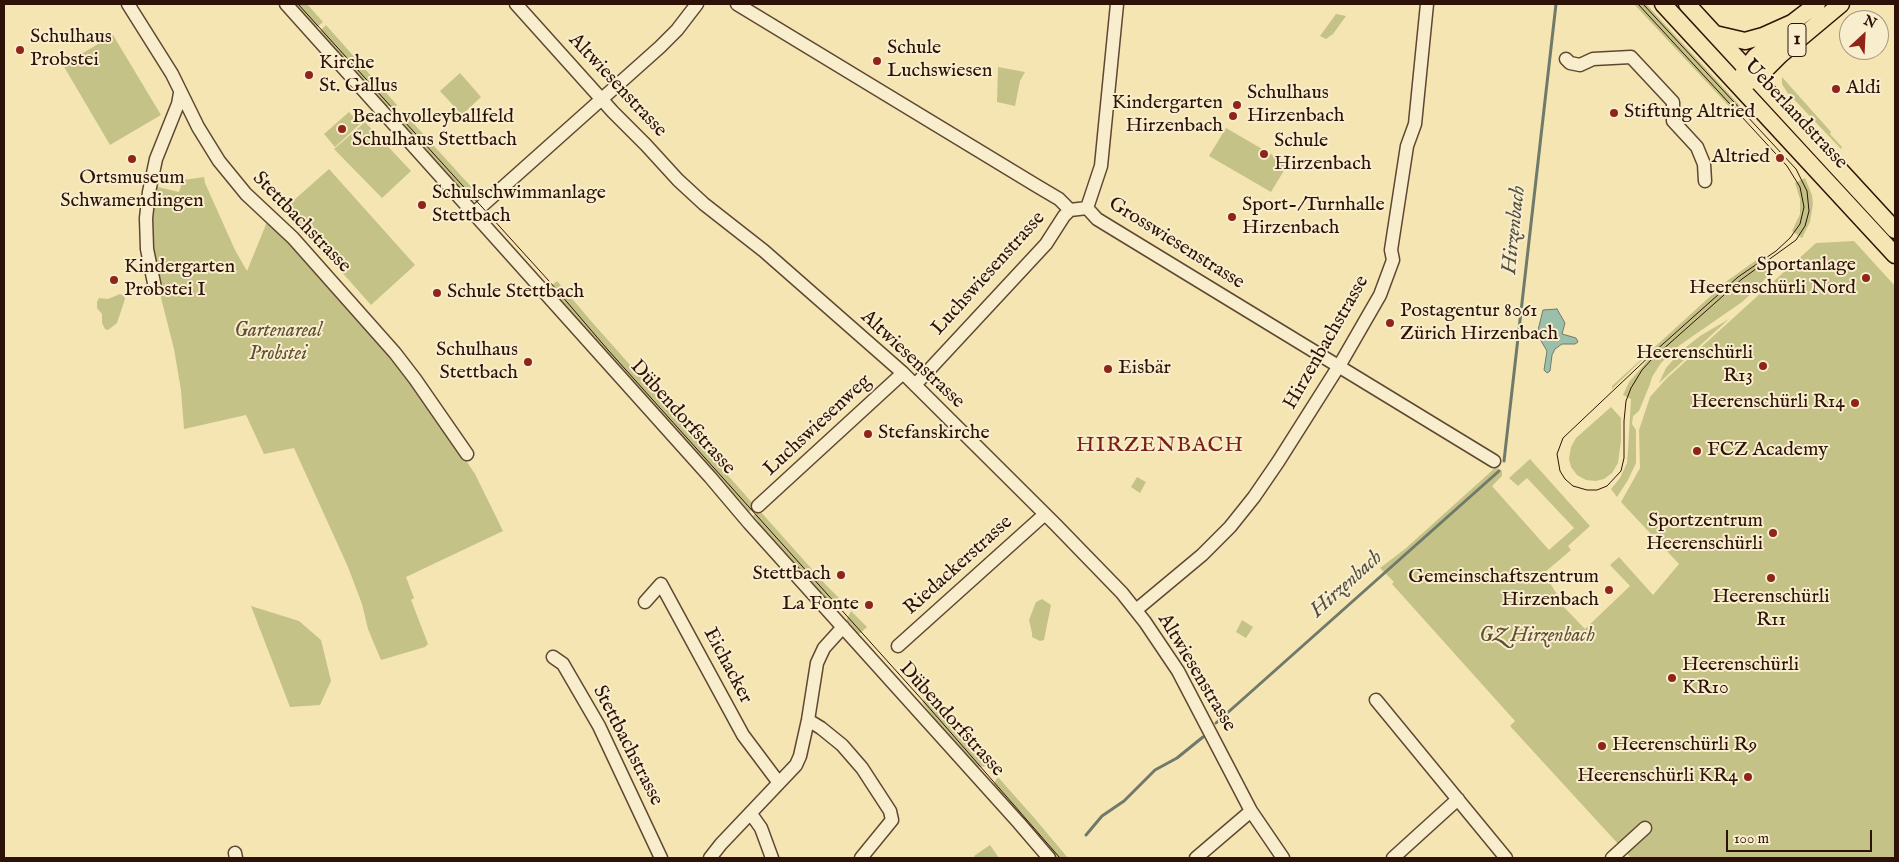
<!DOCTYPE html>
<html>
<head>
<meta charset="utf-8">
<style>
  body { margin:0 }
  #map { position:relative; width:1899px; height:862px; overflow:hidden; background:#f5e5b3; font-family:"IM FELL English",serif }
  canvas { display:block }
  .frame { position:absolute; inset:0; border:5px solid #2f1207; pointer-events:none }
  .north { position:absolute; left:1839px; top:10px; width:50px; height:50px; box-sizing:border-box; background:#f8eece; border:1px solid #a8967e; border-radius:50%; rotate:25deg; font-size:14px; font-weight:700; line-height:20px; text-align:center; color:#2f1207 }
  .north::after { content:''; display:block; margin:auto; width:18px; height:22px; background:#8f2418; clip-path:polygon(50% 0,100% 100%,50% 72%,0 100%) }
  .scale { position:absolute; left:1726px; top:830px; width:146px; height:22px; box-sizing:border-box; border:2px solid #2f1207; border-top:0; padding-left:6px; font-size:15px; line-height:18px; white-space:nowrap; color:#2f1207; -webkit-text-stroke:4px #f8eece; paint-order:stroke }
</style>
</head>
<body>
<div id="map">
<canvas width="1899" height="862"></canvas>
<div class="frame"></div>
<div class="north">N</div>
<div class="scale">100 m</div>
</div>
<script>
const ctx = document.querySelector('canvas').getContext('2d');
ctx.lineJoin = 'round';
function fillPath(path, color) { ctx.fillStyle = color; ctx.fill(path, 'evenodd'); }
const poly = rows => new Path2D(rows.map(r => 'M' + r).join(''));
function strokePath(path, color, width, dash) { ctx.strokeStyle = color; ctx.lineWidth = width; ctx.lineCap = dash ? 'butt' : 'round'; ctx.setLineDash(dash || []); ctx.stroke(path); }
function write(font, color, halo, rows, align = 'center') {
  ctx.font = font + ' "IM FELL English",serif'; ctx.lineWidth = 4; ctx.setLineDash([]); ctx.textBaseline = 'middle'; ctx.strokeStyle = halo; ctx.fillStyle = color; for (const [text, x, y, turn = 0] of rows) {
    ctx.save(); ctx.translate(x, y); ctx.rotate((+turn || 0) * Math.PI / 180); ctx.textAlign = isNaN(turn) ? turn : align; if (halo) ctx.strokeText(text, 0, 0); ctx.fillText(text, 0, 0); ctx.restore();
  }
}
fillPath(poly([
  [294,4,307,4,323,22,315,29],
  [1634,4,1646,4,1745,111,1739,117],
  [1336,14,1346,16,1333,34,1326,39,1320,36],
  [326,25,397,105,397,106,386,106,322,37,324,36,320,31],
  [113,35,161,115,110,145,63,65],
  [998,67,1025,72,1020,81,1015,106,997,102],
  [460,73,481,97,462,115,440,91],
  [1782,77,1831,132,1830,134,1842,147,1841,149,1787,92,1782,84],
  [349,112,360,124,335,147,324,134],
  [405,114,464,179,482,198,474,201,469,199,403,125],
  [365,122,411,171,382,198,334,149],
  [1226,128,1288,164,1271,192,1209,156],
  [329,169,415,265,371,305,285,208],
  [204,177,205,183,235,250,247,271,269,217,413,381,475,474,503,531,406,577,414,598,411,600,428,644,425,647,381,660,368,629,362,604,348,567,294,448,264,454,246,415,184,429,181,390,174,349,158,286,150,228,154,186,179,192,183,180],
  [1805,178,1812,195,1813,204,1810,222,1802,238,1792,231,1800,214,1800,199,1795,183],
  [1854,241,1895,286,1895,858,1631,858,1510,726,1515,721,1392,584,1394,582,1380,568,1405,549,1496,467,1502,471,1502,476,1492,486,1549,550,1574,528,1527,478,1518,486,1509,478,1530,459,1590,526,1568,546,1571,550,1544,573,1561,601,1560,603,1585,629,1630,586,1610,565,1619,557,1653,595,1679,564,1621,502,1640,468,1639,430,1650,397,1666,379,1816,243],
  [1762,256,1769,265,1772,264,1775,268,1756,289,1742,302,1680,345,1661,363,1652,377,1650,384,1639,411,1633,416,1632,424,1636,430,1636,463,1628,480,1617,497,1611,489,1620,478,1627,463,1628,450,1631,399,1623,395,1629,382,1648,360,1645,357,1612,389,1612,386,1727,281],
  [557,281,591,321,755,506,748,513,549,288],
  [120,294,124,296,125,299,117,323,108,330,105,329,102,323,102,314,97,308,97,302,99,298,108,299],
  [1729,319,1659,383,1666,368,1681,351,1700,336],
  [1611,407,1621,418,1621,441,1618,463,1612,473,1604,479,1596,481,1586,480,1577,475,1571,467,1569,459,1571,447,1576,438],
  [1137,477,1146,482,1140,493,1131,487],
  [759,510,826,585,844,603,837,608,834,607,756,523,758,521,753,516],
  [1042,599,1051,605,1044,640,1040,641,1032,637,1032,633,1029,620,1036,602],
  [251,606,299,621,321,640,331,681,320,705,290,707],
  [851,611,867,627,858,635,846,621],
  [1242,620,1253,627,1246,638,1236,632],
  [928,696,948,720,988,766,977,767,940,726,922,702],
  [998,777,1036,820,1068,858,1056,858,993,785],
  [990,845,999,858,975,858,974,856]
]), '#c4c287');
const water = poly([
  [1557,309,1565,323,1562,334,1576,338,1578,342,1575,344,1562,344,1555,349,1552,355,1550,371,1547,373,1544,370,1547,351,1537,334,1543,310,1557,309]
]);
fillPath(water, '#9cbfac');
strokePath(water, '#707a6a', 1);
strokePath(poly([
  [1504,461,1556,4],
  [1216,723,1499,471],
  [1086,835,1102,816,1124,801,1155,770,1177,758,1203,737]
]), '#707a6a', 3);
const minor = poly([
  [128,4,172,74,198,127,219,161,246,194,293,238,395,353,415,379,467,454],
  [286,4,710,477,749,523,1019,823,1049,858],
  [516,4,613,112,646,145,678,180,704,204,764,251,903,373,1056,525,1122,593,1145,622,1178,671,1251,811,1283,858],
  [737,4,1037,186,1059,199,1070,210,1087,208],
  [1566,59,1570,63,1580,65,1593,59,1631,57,1673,102,1673,121,1697,147,1704,164,1705,181],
  [1087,208,1097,219,1494,461],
  [1087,208,1101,166,1117,4],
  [474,213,660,47,677,30,697,4],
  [155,288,147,249,146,218,149,192,156,159,178,104,180,93],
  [915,385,1046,244,1064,216,1070,210],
  [758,506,903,373],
  [645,602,661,584,743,735,779,783],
  [1136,610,1202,555,1230,527,1254,497,1278,462,1342,361,1380,295,1393,260,1391,250,1407,146,1415,124,1427,4],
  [898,646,1045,514],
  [553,657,563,664,599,726,661,858],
  [1376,700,1506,858],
  [808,720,821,728,842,745,862,768,890,811,892,820,861,858],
  [751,814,761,828,772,858],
  [235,853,236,858],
  [710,858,721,844,796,765,800,756,808,720,817,663,824,648,843,627],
  [1196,858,1251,811],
  [1393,858,1458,799],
  [1612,858,1645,828]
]);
const major = poly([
  [1663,4,1895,255],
  [1687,4,1895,230],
  [1715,34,1745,41,1763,36,1792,23,1817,4],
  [1741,78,1746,68,1755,57,1783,36,1787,29],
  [1748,82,1756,79,1780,55,1841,4]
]);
strokePath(minor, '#604732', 15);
strokePath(major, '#2f1207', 19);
strokePath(minor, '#f8eece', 12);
strokePath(major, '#f5e5b3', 16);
strokePath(poly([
  [298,4,549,281,608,350,925,703,1060,858],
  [1638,4,1787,166,1800,187,1804,207,1800,224,1790,238,1776,251,1738,277,1654,352,1563,438,1557,454,1560,471,1565,479,1573,486,1587,490,1597,490,1607,486,1621,471,1624,458,1624,421,1626,401,1631,388,1642,370,1652,359,1742,279,1796,240,1805,226,1809,211,1807,191,1796,169,1643,4]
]), '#2f1207', 1);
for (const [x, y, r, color] of [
  [20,50,5,"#8f2418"],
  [877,61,5,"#8f2418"],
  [309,75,5,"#8f2418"],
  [1836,89,5,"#8f2418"],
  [1237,105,5,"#8f2418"],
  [1614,113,5,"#8f2418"],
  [1233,116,5,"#8f2418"],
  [342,129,5,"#8f2418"],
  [1264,154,5,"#8f2418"],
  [1780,158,5,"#8f2418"],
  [132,159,5,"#8f2418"],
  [422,205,5,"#8f2418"],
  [1232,217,5,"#8f2418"],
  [1866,278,5,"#8f2418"],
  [114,280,5,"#8f2418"],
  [437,293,5,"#8f2418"],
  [1390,323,5,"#8f2418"],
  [528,362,5,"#8f2418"],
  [1763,366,5,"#8f2418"],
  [1108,369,5,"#8f2418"],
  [1855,403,5,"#8f2418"],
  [868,434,5,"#8f2418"],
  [1697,451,5,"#8f2418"],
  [1773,533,5,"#8f2418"],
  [841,575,5,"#8f2418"],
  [1771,578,5,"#8f2418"],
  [1609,590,5,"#8f2418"],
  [869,605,5,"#8f2418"],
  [1672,678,5,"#8f2418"],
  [1602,746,5,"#8f2418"],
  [1748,777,5,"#8f2418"]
]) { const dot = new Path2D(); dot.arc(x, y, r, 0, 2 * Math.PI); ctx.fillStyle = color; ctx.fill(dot); strokePath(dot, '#f8eece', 2); }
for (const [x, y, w] of [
  [1797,40,18]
]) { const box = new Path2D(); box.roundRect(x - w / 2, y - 16.5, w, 33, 4); ctx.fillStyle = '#f8eece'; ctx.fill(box); strokePath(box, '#2f1207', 1); }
write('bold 19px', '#2f1207', null, [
  ["1",1797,40]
]);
write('20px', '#2f1207', '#f8eece', [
  ["Schulhaus",30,38],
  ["Probstei",30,61],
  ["Schule",887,49],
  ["Luchswiesen",887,72],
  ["Kirche",319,64],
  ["St. Gallus",319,87],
  ["Aldi",1846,89],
  ["Schulhaus",1247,94],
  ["Hirzenbach",1247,117],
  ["Kindergarten",1223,104,"right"],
  ["Hirzenbach",1223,127,"right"],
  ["Stiftung Altried",1624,113],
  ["Beachvolleyballfeld",352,118],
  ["Schulhaus Stettbach",352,141],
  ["Schule",1274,142],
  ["Hirzenbach",1274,165],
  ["Altried",1770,158,"right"],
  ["Ortsmuseum",132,179,"center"],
  ["Schwamendingen",132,202,"center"],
  ["Schulschwimmanlage",432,194],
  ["Stettbach",432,217],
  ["Sport-/Turnhalle",1242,206],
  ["Hirzenbach",1242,229],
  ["Sportanlage",1856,266,"right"],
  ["Heerenschürli Nord",1856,289,"right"],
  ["Kindergarten",124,268],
  ["Probstei I",124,291],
  ["Schule Stettbach",447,293],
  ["Postagentur 8061",1400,312],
  ["Zürich Hirzenbach",1400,335],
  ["Schulhaus",518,351,"right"],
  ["Stettbach",518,374,"right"],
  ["Heerenschürli",1753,354,"right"],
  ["R13",1753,377,"right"],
  ["Eisbär",1118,369],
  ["Heerenschürli R14",1845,403,"right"],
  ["Stefanskirche",878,434],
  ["FCZ Academy",1707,451],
  ["Sportzentrum",1763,522,"right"],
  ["Heerenschürli",1763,545,"right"],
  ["Stettbach",831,575,"right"],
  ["Gemeinschaftszentrum",1599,578,"right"],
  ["Hirzenbach",1599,601,"right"],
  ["Heerenschürli",1771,598,"center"],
  ["R11",1771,621,"center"],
  ["La Fonte",859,605,"right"],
  ["Heerenschürli",1682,666],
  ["KR10",1682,689],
  ["Heerenschürli R9",1612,746],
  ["Heerenschürli KR4",1738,777,"right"]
], 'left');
write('20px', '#2f1207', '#f8eece', [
  ["Altwiesenstrasse",617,86,47],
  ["Ueberlandstrasse",1795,115,47],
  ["Stettbachstrasse",301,223,46],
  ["Grosswiesenstrasse",1176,244,32],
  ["Luchswiesenstrasse",989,274,-48],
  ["Hirzenbachstrasse",1327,343,-60],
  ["Altwiesenstrasse",912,360,43],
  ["Dübendorfstrasse",682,418,48],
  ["Luchswiesenweg",818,426,-43],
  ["Riedackerstrasse",959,566,-42],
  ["Eichacker",727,666,62],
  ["Altwiesenstrasse",1196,673,59],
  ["Dübendorfstrasse",951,720,48],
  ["Stettbachstrasse",627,746,63]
]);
write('italic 20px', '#635034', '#f8eece', [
  ["Gartenareal",278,332],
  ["Probstei",278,355],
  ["GZ Hirzenbach",1537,637]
]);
write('italic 21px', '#554f41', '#f8eece', [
  ["Hirzenbach",1515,230,-84],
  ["Hirzenbach",1347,585,-42]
]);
ctx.letterSpacing = '1px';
write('22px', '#7a1f14', '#f8eece', [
  ["HIRZENBACH",1160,446]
]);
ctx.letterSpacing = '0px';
</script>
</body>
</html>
